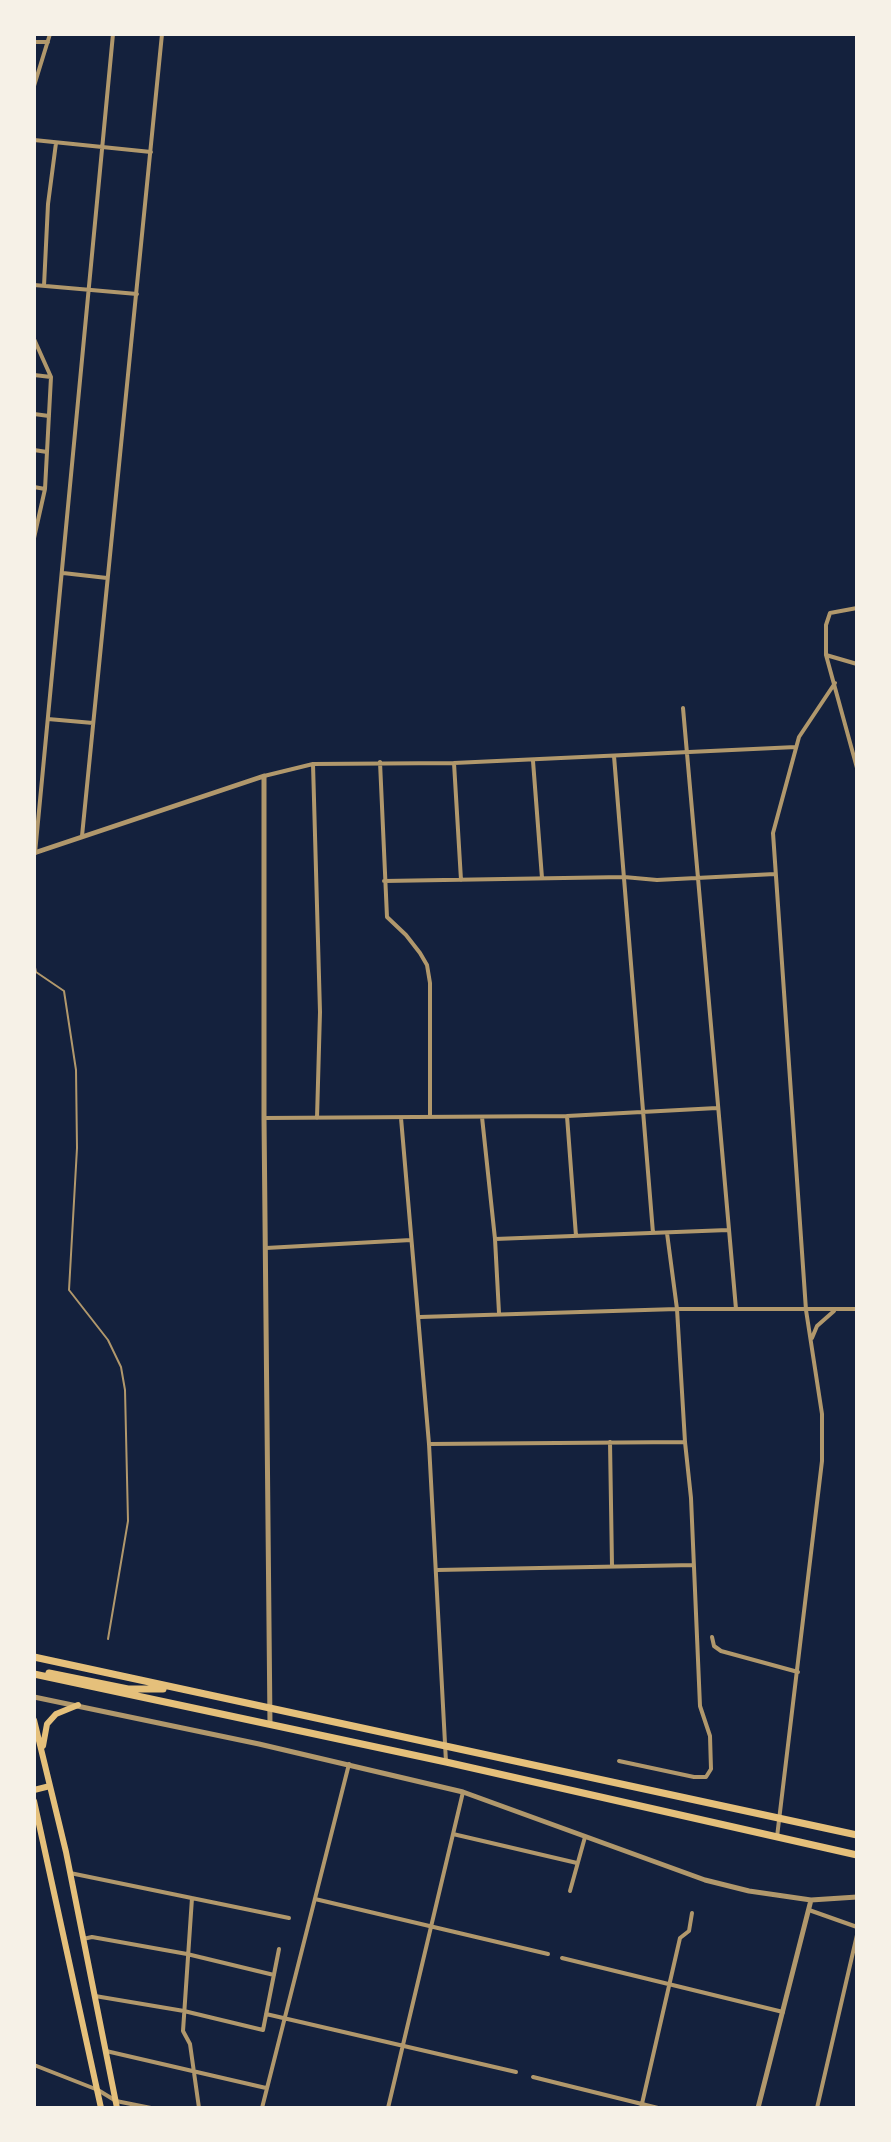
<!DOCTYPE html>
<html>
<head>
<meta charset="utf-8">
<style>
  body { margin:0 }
  #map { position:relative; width:891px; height:2142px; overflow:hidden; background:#14213d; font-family:"Exo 2",sans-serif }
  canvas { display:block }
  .frame { position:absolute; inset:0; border:36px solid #f6f1e7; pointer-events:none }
</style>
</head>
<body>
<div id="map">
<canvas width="891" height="2142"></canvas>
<div class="frame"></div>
</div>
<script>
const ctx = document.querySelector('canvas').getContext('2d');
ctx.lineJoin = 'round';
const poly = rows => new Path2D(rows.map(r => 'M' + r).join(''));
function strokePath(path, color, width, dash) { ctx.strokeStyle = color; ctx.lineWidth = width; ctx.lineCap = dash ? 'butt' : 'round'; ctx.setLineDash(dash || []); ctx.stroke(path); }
strokePath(poly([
  [34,963,36,972,64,991,76,1070,77,1148,69,1290,108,1340,121,1367,125,1390,128,1521,108,1639]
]), '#b1986c', 2);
strokePath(poly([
  [34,42,48,42],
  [34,86,50,34],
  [34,140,151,152],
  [34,285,137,294],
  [44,286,48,204,56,143],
  [34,339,51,377,45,489,34,538],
  [34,375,51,377],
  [34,414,49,416],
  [34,450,47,452],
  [34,487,45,489],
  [63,573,107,578],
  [857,608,830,613,826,625,826,655,857,768],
  [826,655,857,664],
  [683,708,736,1309],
  [48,719,93,723],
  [614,756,653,1233],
  [533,761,542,878],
  [380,762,387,917,406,935,420,953,427,965,430,983,430,1117],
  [454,763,461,880],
  [313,764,320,1012,317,1118],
  [264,776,313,764,454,763,796,747],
  [82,836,162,34],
  [35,853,113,34],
  [384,881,624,877,657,880,775,874],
  [567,1116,576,1236],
  [482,1117,495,1239,499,1313],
  [264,1118,567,1116,717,1108],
  [401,1118,429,1444,446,1762],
  [495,1239,728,1230],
  [266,1248,411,1240],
  [420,1317,677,1309,857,1309],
  [812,1338,817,1326,834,1311],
  [610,1442,612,1566],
  [429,1444,685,1442],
  [437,1570,694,1565],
  [712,1637,714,1646,721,1651,798,1672],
  [619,1761,694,1777,706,1777,711,1769,710,1736,700,1706,691,1498,685,1442,677,1309,667,1233],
  [453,1834,577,1863],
  [777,1837,822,1461,822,1414,806,1310,773,833,799,737,835,683],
  [70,1873,289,1918],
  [570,1891,585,1837],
  [192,1898,183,2031,190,2044,199,2108],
  [315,1899,548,1954],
  [809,1910,857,1927],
  [83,1939,92,1937,187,1954,274,1975],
  [562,1958,783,2012],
  [95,1996,184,2011,263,2030,279,1949],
  [266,2014,516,2072],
  [106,2051,266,2088],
  [34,2065,98,2090,116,2101,151,2108],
  [533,2077,658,2108],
  [262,2108,349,1764],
  [388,2108,463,1792],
  [641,2108,680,1938,689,1931,692,1913],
  [817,2108,857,1935]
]), '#b1986c', 4);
strokePath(poly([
  [34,853,264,776,264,1118,270,1724],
  [34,1697,259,1744,463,1792,705,1880,749,1891,811,1900,857,1897],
  [758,2108,811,1900]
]), '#b1986c', 5);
strokePath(poly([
  [34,1720,66,1852,117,2108],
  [43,1746,47,1724,56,1714,78,1705],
  [34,1790,50,1786],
  [34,1801,101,2108]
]), '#e5c07b', 6);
strokePath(poly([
  [34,1657,857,1835],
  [49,1673,128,1689,163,1689],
  [34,1674,446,1762,857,1855]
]), '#e5c07b', 7);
</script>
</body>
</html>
